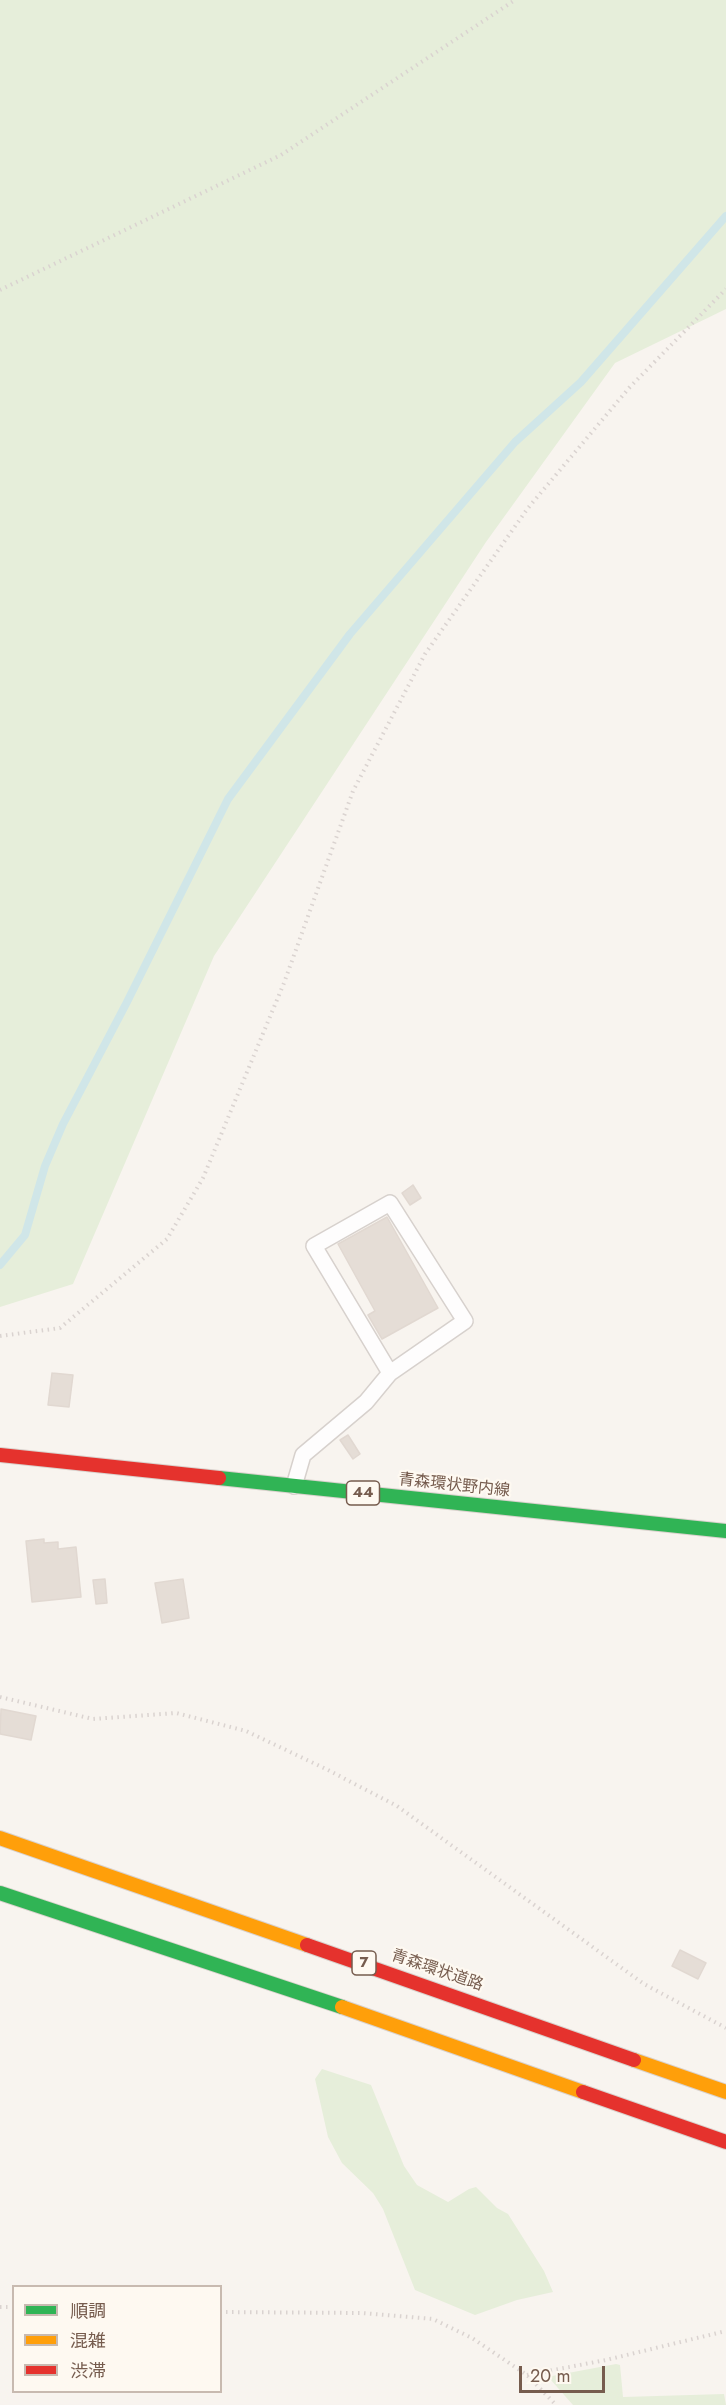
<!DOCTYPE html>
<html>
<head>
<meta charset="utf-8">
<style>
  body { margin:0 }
  #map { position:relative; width:726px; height:2405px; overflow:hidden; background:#f8f4ef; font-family:Jost,"Noto Sans JP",sans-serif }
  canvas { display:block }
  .legend { position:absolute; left:12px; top:2285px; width:210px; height:108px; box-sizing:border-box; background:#fef9f1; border:2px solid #c8bab0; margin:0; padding:8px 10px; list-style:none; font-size:18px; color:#765c4e }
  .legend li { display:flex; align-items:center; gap:12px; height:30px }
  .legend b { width:30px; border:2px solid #c8bab0 }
  .scale { position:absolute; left:519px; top:2366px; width:86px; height:27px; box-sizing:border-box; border:3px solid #765c4e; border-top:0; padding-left:8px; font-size:18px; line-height:21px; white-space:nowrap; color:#765c4e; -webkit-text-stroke:4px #fef9f1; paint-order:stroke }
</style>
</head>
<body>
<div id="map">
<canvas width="726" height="2405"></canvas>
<ul class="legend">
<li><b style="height:8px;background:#30b455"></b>順調</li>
<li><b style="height:8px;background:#ff9f0a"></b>混雑</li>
<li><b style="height:8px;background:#e5322d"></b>渋滞</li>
</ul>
<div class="scale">20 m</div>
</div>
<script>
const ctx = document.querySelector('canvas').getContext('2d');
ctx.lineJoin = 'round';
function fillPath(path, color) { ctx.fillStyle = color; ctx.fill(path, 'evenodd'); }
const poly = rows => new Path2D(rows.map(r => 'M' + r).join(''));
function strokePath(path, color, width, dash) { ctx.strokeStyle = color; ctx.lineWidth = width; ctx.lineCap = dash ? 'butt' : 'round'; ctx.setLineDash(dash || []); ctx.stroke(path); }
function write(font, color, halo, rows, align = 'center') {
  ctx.font = font + ' Jost,"Noto Sans JP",sans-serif'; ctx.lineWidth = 4.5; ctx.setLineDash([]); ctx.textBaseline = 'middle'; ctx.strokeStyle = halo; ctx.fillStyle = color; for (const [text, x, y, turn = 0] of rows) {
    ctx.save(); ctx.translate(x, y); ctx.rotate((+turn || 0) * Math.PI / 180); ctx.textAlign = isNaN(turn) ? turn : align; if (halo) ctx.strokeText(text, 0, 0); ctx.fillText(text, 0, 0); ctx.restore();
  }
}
fillPath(poly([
  [0,0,726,0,726,309,615,363,486,542,214,956,73,1284,0,1307],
  [322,2069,371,2085,404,2166,417,2185,448,2202,469,2189,476,2187,497,2208,508,2214,544,2271,553,2292,517,2300,475,2315,415,2290,383,2209,373,2193,342,2163,328,2137,315,2079],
  [616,2364,620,2365,623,2397,724,2394,726,2405,573,2405,550,2379,552,2376]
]), '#e6eeda');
strokePath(poly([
  [0,1265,25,1235,45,1166,63,1124,127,1002,228,799,350,634,515,442,581,382,726,216]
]), '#d0e6e8', 8);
const building = poly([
  [413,1185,421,1198,410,1205,402,1193,413,1185],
  [387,1217,438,1308,382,1339,368,1315,375,1311,338,1244,387,1217],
  [52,1373,73,1375,69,1407,48,1405,52,1373],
  [348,1435,360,1454,353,1459,340,1440,348,1435],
  [44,1539,44,1543,58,1542,58,1549,76,1547,81,1597,32,1602,26,1541,44,1539],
  [105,1579,107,1603,96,1604,93,1580,105,1579],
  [183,1579,189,1618,162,1623,155,1583,183,1579],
  [1,1709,36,1716,31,1740,0,1734,1,1709],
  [680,1950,706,1963,698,1979,672,1966,680,1950]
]);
fillPath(building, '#e5ddd6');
strokePath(building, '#e1d8d1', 1.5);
const lane = poly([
  [294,1486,303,1455,366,1402,390,1373,465,1321,390,1203,314,1246,390,1373]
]);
const fast = poly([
  [219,1478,726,1531],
  [0,1893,342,2007]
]);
const slow = poly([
  [0,1838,307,1945],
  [342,2007,583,2092],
  [634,2060,726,2092]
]);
const jam = poly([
  [0,1455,219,1478],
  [307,1945,634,2060],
  [583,2092,726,2142]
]);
strokePath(lane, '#d7d1cd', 18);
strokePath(fast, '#d9d1cc', 16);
strokePath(slow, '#d9d1cc', 16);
strokePath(jam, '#d9d1cc', 16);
strokePath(poly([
  [0,290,281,155,515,0],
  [0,1336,60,1328,167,1239,203,1178,284,983,353,791,425,654,528,508,629,388,726,289],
  [0,1697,93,1719,176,1713,246,1731,326,1769,397,1806,644,1984,726,2028],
  [0,2307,14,2307],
  [220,2312,362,2313,433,2319,472,2338,527,2375,556,2405],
  [527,2375,606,2360,726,2331]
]), '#dad3d0', 4, [1.5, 4.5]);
strokePath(lane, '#fefdfd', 15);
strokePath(fast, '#30b455', 14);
strokePath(slow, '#ff9f0a', 14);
strokePath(jam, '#e5322d', 14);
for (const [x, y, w] of [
  [363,1493,33],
  [364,1963,24]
]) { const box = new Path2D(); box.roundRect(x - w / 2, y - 12, w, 24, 4.5); ctx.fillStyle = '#fef9f1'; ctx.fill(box); strokePath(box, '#765c4e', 1.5); }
write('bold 15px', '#765c4e', null, [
  ["44",363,1493],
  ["7",364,1963]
]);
write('16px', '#765c4e', '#fef9f1', [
  ["青森環状野内線",454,1486,6],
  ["青森環状道路",437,1971,19]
]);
</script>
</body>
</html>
